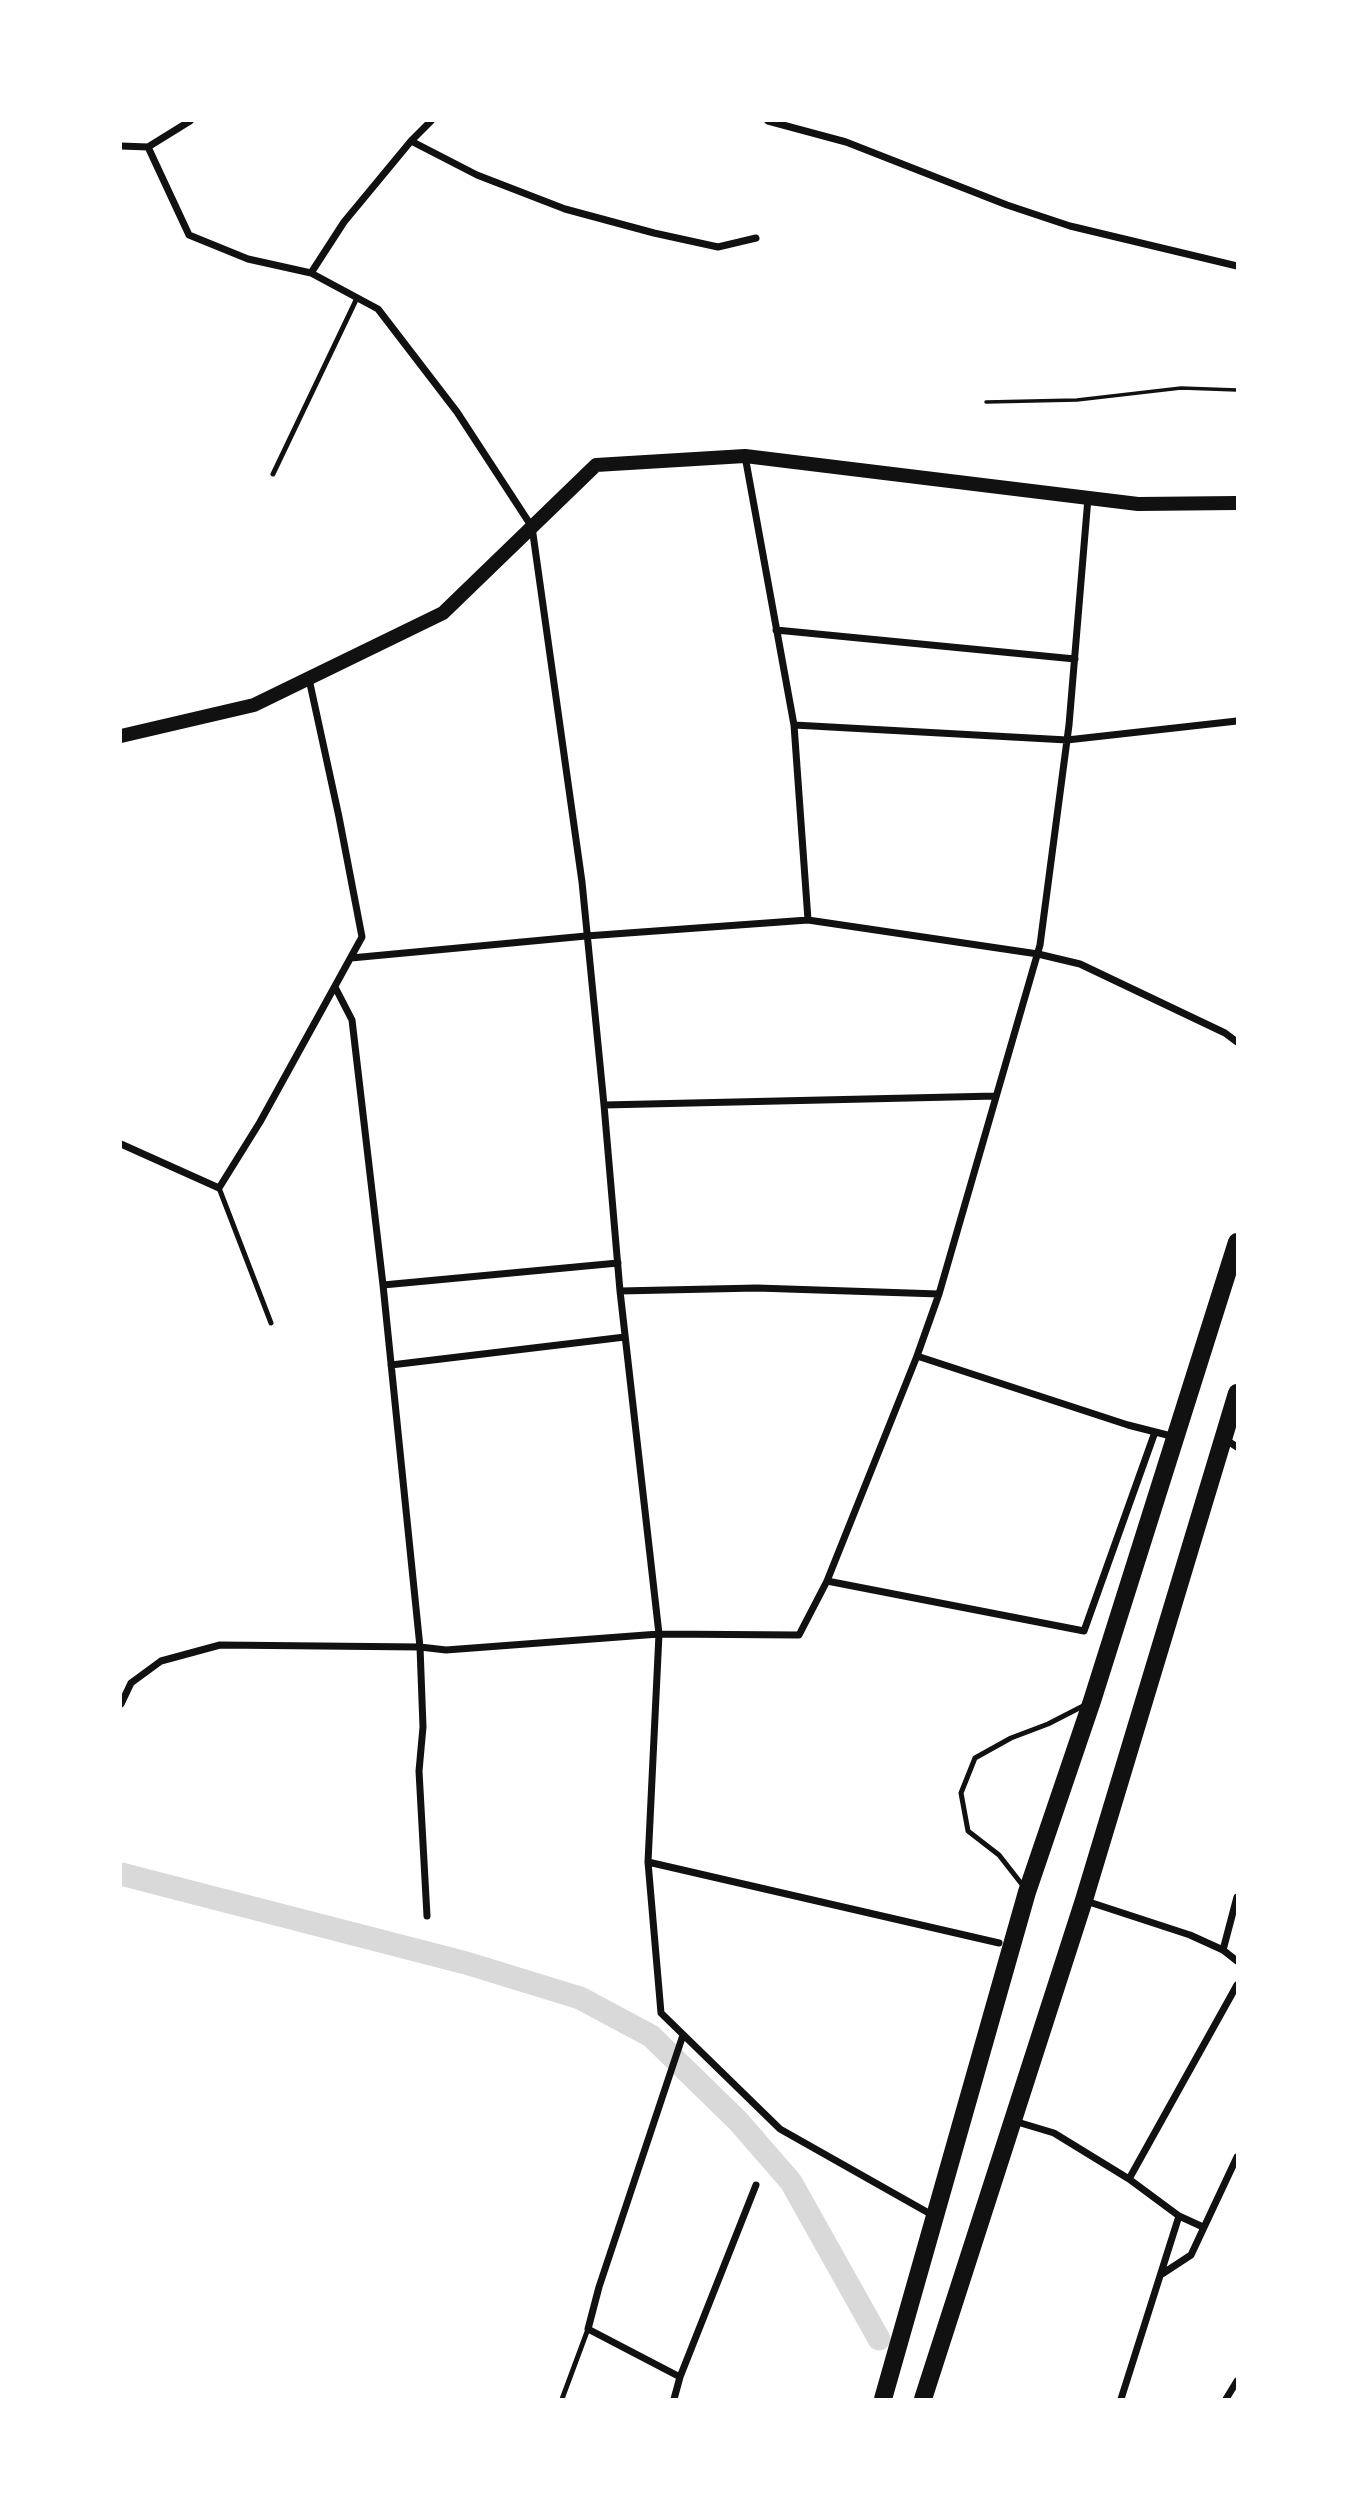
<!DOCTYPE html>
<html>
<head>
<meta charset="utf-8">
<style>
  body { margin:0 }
  #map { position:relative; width:1358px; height:2520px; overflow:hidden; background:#fff; font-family:"DM Sans",sans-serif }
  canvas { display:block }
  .frame { position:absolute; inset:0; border:122px solid #fff; pointer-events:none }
</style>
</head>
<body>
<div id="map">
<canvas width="1358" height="2520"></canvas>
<div class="frame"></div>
</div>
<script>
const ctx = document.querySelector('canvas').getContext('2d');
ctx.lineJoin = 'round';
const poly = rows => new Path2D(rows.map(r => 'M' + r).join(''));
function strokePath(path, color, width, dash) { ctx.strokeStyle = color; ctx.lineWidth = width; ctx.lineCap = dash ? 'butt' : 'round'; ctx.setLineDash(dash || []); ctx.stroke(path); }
strokePath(poly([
  [121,1874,466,1963,580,1998,651,2036,738,2121,791,2182,879,2339]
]), '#d9d9d9', 23);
strokePath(poly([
  [986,402,1077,400,1181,388,1237,390]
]), '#111', 3.5);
strokePath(poly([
  [273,474,357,298],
  [219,1188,271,1323],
  [1024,1887,999,1855,968,1831,961,1793,975,1758,1011,1738,1048,1724,1087,1704],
  [562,2399,588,2329]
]), '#111', 5);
strokePath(poly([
  [768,121,846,142,1007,205,1070,226,1237,266],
  [411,141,477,175,565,209,654,233,718,247,756,238],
  [121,146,148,147,190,121],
  [148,147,189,235,248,259,311,273,378,309,457,412,532,527,582,882,604,1105,620,1291,659,1634,648,1862,661,2013,780,2129,934,2216],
  [311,273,344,222,411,141,431,121],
  [745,456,794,725,1067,740,1237,721],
  [776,630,1075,659],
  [794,725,808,920,1038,954,1080,964,1225,1033,1237,1042],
  [351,958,586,936,808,920],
  [335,987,352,1020,383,1285,420,1647,423,1727,419,1771,427,1916],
  [604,1105,996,1096],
  [121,1144,219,1188,260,1122,362,937,339,817,309,679],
  [383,1285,618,1263],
  [620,1291,757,1288,939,1294,917,1356,1128,1425,1175,1437],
  [939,1294,1040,945,1069,725,1088,498],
  [391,1365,625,1337],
  [1223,1438,1237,1447],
  [827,1581,1084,1631,1155,1432],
  [121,1704,131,1683,161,1661,220,1645,420,1647,446,1650,659,1634,799,1635,827,1581,917,1356],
  [648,1862,999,1943],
  [1086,1901,1190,1935,1223,1950,1237,1961],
  [1223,1950,1237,1897],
  [1014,2121,1054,2133,1129,2179,1179,2216,1203,2227],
  [1129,2179,1237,1985],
  [1162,2274,1191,2255,1237,2157],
  [680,2377,588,2329,599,2287,683,2035],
  [674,2399,680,2377,756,2185],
  [1121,2399,1179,2216],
  [1226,2399,1237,2381]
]), '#111', 7);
strokePath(poly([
  [121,736,254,705,443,613,596,465,745,456,1138,504,1237,503]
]), '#111', 14);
strokePath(poly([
  [883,2399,1027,1892,1092,1701,1237,1242],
  [923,2399,1084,1900,1237,1393]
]), '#111', 18);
</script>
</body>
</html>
